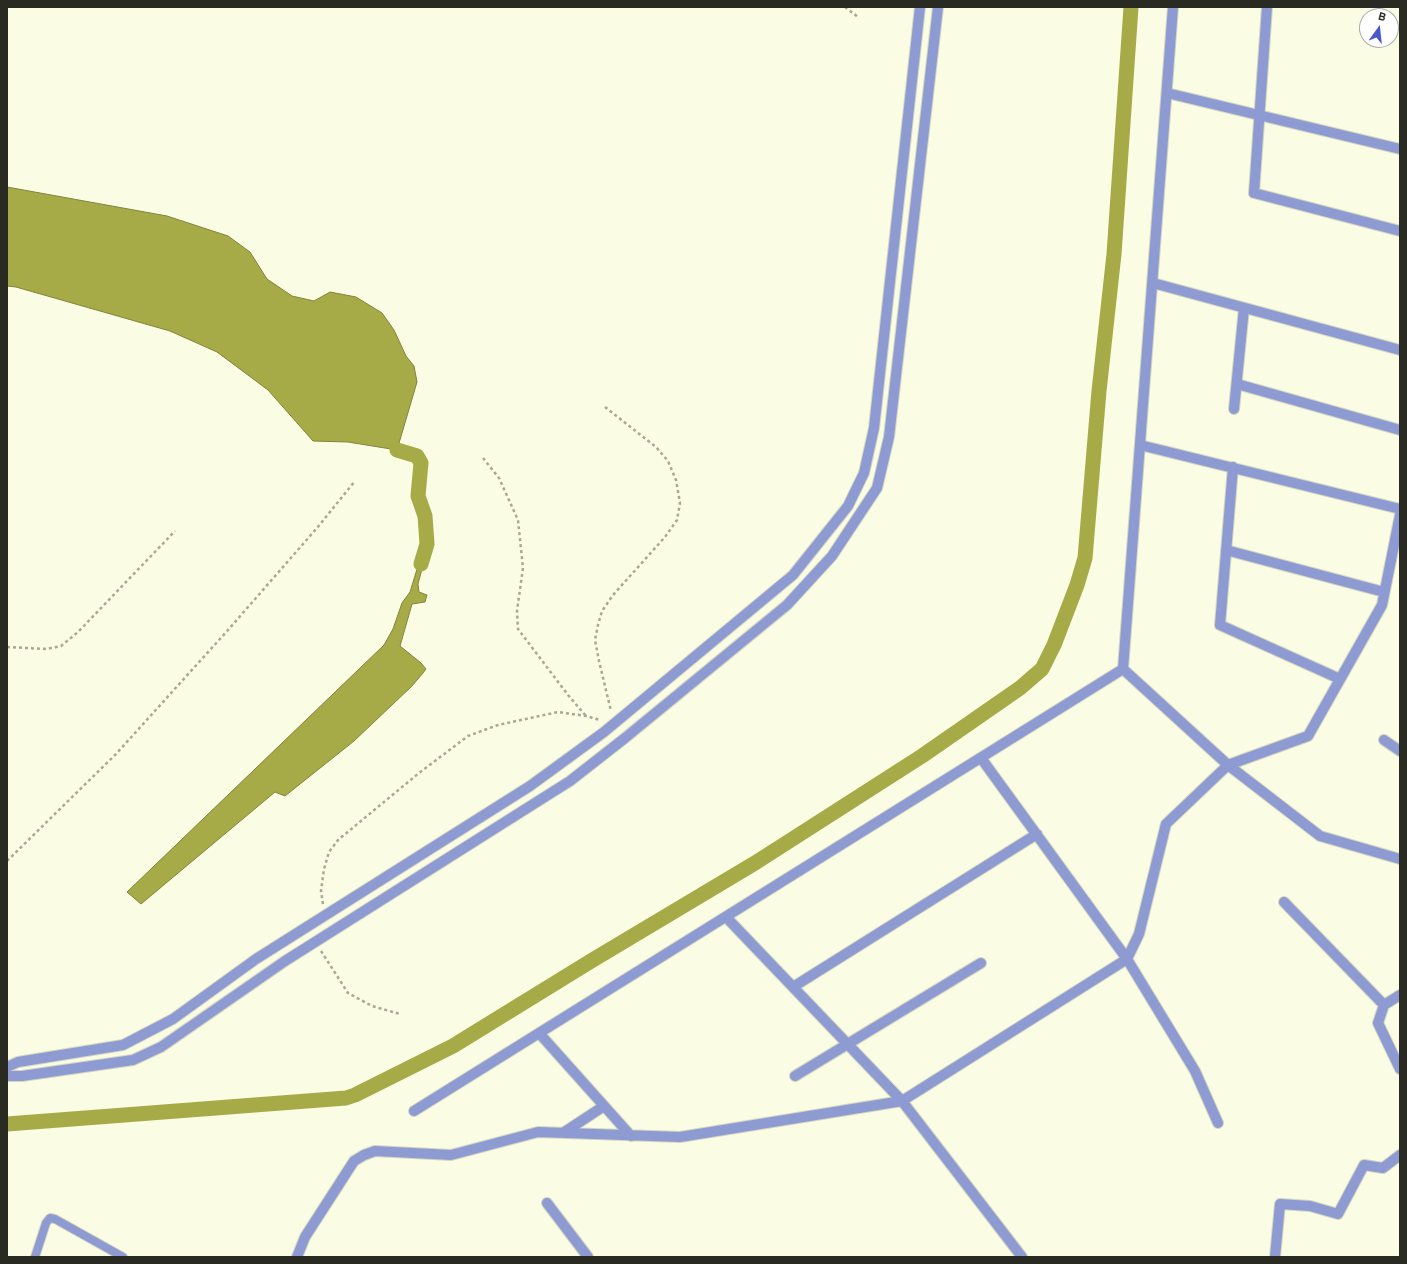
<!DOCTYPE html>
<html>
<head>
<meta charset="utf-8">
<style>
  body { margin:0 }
  #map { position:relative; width:1407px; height:1264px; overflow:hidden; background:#fafce4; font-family:Overpass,sans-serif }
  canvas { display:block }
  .frame { position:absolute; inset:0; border:8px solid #292a21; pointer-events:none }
  .north { position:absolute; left:1359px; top:8px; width:40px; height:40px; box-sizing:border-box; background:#fff; border:1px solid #a9aaa6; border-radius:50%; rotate:15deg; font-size:11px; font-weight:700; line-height:16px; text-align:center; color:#292a21 }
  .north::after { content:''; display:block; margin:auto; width:14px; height:18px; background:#4857cc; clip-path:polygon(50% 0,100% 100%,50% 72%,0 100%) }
</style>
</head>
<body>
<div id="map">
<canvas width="1407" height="1264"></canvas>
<div class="frame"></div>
<div class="north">B</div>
</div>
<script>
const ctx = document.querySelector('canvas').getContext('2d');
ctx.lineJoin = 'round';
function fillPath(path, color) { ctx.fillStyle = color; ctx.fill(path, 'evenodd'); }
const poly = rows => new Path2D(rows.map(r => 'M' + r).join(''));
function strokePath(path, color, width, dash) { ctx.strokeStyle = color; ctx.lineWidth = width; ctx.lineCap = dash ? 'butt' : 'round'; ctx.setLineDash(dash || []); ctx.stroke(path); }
const water = poly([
  [7,187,167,216,228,236,250,252,267,279,292,296,314,301,330,292,356,297,382,313,394,330,406,356,414,366,417,382,397,450,348,442,313,441,268,390,217,352,170,331,16,287,7,286,7,187],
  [421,564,423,565,418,584,419,592,427,595,425,602,412,604,400,646,421,663,426,669,423,673,412,686,354,741,285,796,275,792,141,904,127,892,384,645,393,629,402,603,410,592,418,566,421,564]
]);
fillPath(water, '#a6ab48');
strokePath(water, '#80843c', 1);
strokePath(poly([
  [397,450,417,456,421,463,418,496,425,516,427,544,421,564],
  [7,1124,346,1098,355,1095,453,1046,591,961,755,863,922,756,1020,688,1042,669,1054,645,1077,585,1085,558,1099,391,1114,254,1131,7]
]), '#a6ab48', 15);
const service = poly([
  [35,1257,46,1223,50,1218,55,1219,123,1257]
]);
const minor = poly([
  [1267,7,1254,193,1400,231],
  [1167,93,1400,149],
  [1153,283,1400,350],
  [1237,384,1400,430],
  [1234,409,1244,308],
  [1140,445,1400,509],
  [1233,467,1220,625,1340,679],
  [1226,550,1384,592],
  [1123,669,1228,765,1320,836,1400,859],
  [1384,740,1400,751],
  [981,758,1127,959,1195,1071,1218,1123],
  [1284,902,1384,1005],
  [726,917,902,1101,1022,1257],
  [793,987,1037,834],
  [1400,995,1384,1005,1378,1023,1400,1069],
  [539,1033,631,1136],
  [7,1067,18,1062,123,1045,173,1019,256,959,530,786,604,732,793,575,848,506,864,473,874,428,920,7],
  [7,1076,22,1076,133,1060,161,1047,285,961,570,781,625,738,787,605,832,556,877,488,889,437,938,7],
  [795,1076,981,963],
  [414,1111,1123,669,1173,7],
  [563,1133,604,1106],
  [547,1203,588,1257],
  [297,1257,305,1237,354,1161,364,1155,375,1151,451,1155,538,1132,680,1137,902,1101,1127,959,1139,934,1166,824,1228,765,1308,736,1382,605,1400,515],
  [1275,1257,1280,1204,1310,1206,1338,1214,1364,1165,1383,1168,1400,1155]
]);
strokePath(service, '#d4d6c1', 10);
strokePath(minor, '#d4d6c1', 12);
strokePath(poly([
  [845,7,858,17],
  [605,407,656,447,668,461,676,480,680,503,677,520,665,537,613,595,602,611,598,625,595,640,599,661,611,711],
  [483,458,499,478,518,520,523,568,517,611,518,629,568,695,586,716],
  [7,647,46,649,61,646,78,632,175,531],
  [7,861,116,754,228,630,317,528,355,481],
  [323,904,321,891,324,869,329,852,338,840,419,773,468,736,498,725,558,712,586,716,600,720],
  [321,951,348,993,372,1006,400,1014]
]), '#a7a896', 2.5, [3, 3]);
strokePath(service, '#8d9bd2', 8);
strokePath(minor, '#8d9bd2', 10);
</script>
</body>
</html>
